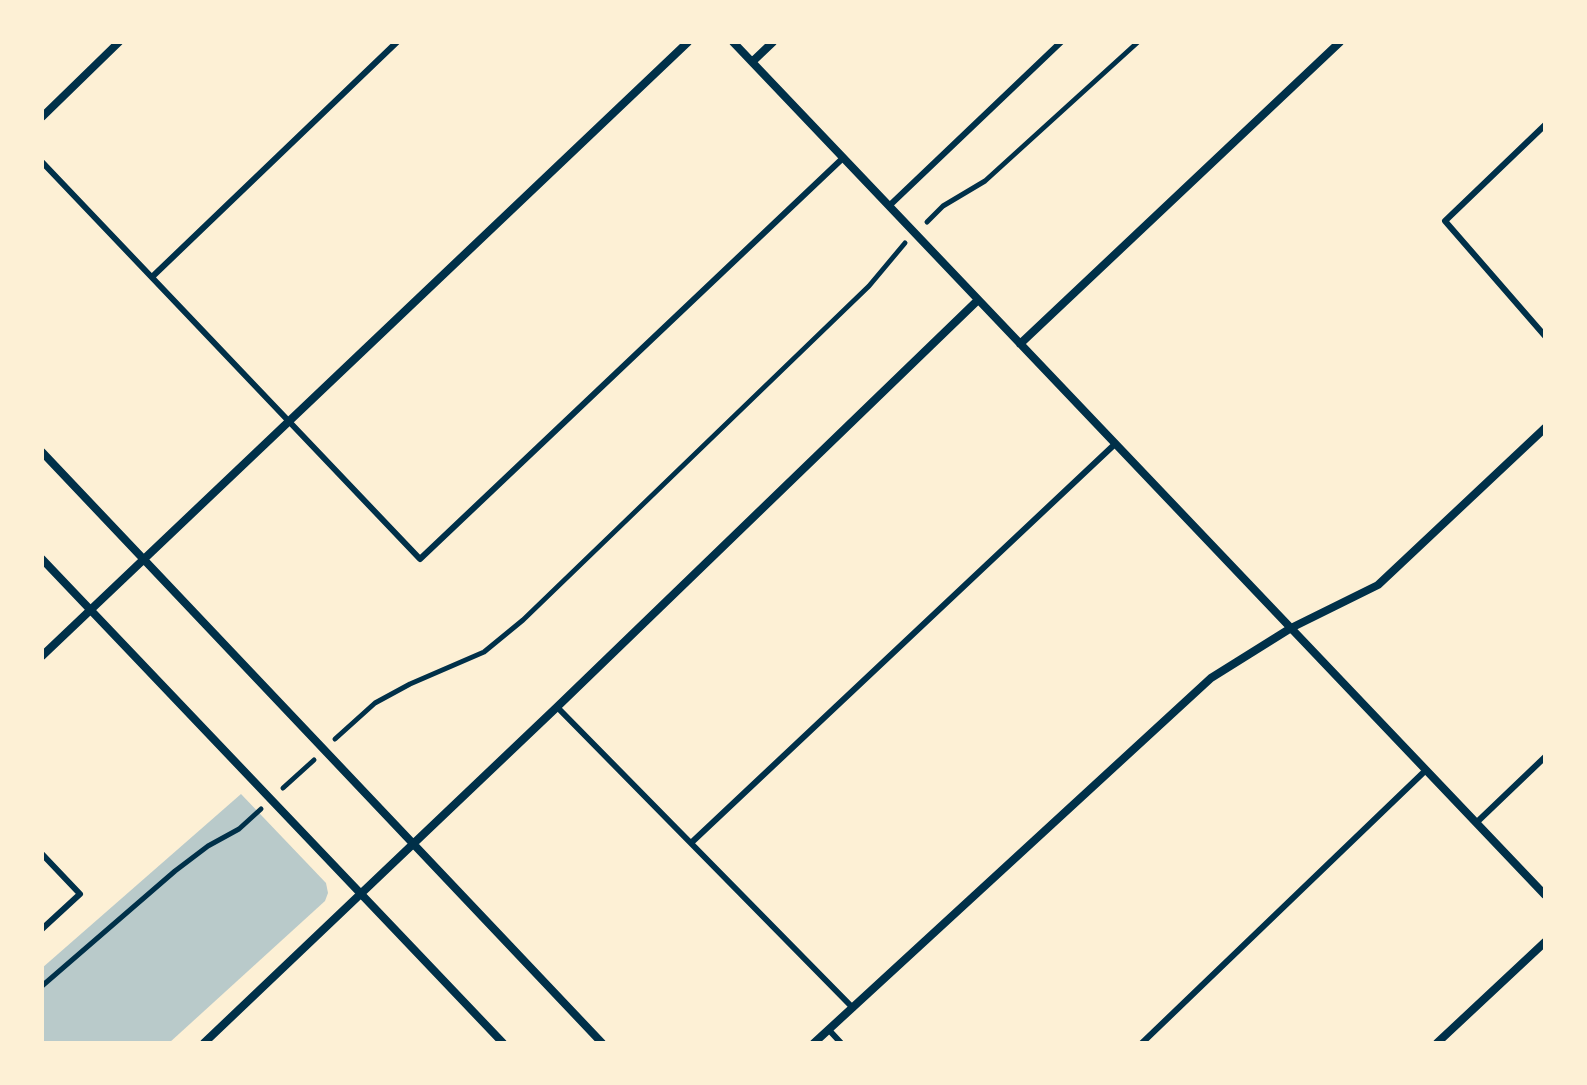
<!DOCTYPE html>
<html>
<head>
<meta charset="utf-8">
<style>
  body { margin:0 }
  #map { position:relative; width:1587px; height:1085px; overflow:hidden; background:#fdf0d5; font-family:"Varela Round",sans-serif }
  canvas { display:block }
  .frame { position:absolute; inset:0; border:44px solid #fdf0d5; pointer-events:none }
</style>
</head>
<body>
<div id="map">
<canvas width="1587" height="1085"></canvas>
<div class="frame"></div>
</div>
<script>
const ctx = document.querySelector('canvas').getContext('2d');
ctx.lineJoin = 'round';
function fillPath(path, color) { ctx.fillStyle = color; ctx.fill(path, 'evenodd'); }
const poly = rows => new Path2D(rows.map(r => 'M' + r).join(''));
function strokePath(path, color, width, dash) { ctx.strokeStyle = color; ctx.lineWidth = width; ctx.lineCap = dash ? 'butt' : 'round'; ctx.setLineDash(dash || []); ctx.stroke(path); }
fillPath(poly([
  [241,794,326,883,328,893,325,901,169,1043,42,1043,42,968]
]), '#b9caca');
strokePath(poly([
  [927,222,943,206,985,181,1138,42],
  [335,739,375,703,410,684,484,652,523,620,869,286,905,243],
  [283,788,314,760],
  [42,986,175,871,208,846,239,829,261,809]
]), '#003049', 5);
strokePath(poly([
  [1545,125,1445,221,1545,336],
  [42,162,420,559,843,158],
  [889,206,1061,42],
  [152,277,397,42],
  [557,707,853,1008],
  [1476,823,1545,757],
  [691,843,1115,444],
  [42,854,80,894,42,929],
  [829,1030,841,1043],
  [1142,1043,1426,770]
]), '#003049', 6);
strokePath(poly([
  [733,42,1545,895],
  [752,62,773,42],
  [42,117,119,42],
  [1020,344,1340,42],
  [42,452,602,1043],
  [42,559,503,1043],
  [42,656,688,42],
  [204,1043,557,707,978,300],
  [814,1043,1211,678,1291,628,1378,585,1545,428],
  [1437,1043,1545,942]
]), '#003049', 8);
</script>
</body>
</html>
